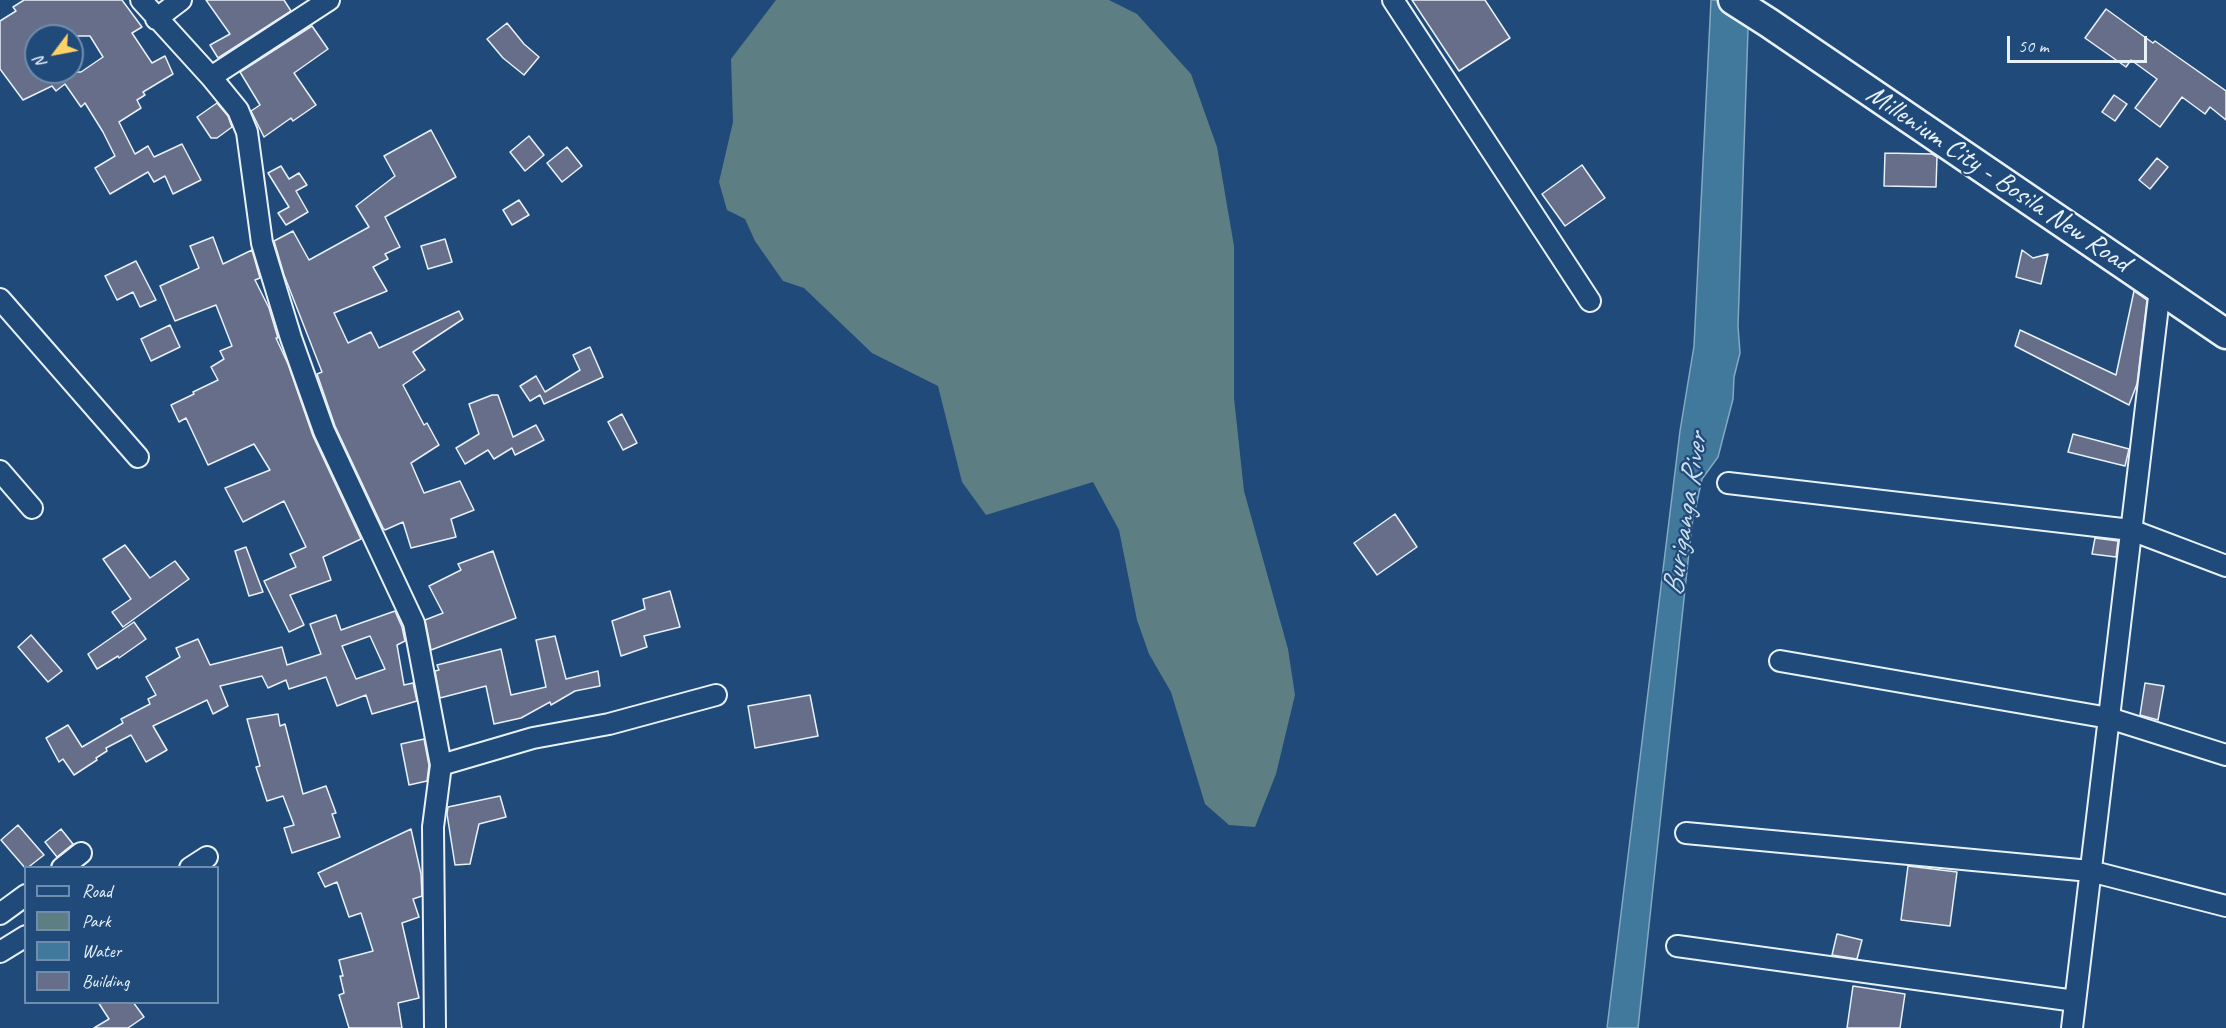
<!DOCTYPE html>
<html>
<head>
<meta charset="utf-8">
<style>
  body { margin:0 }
  #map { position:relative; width:2226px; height:1028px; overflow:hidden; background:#1f4a7a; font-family:Caveat,sans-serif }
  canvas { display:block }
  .legend { position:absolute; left:24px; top:866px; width:195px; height:138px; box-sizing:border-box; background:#1f4a7a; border:2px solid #6f8dac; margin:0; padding:8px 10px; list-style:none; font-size:18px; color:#e8f1f8 }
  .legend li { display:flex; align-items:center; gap:12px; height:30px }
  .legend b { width:30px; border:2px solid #6f8dac }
  .north { position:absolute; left:24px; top:24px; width:60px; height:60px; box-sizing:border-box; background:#1f4a7a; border:2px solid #6f8dac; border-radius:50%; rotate:238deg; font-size:16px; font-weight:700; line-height:24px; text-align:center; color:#e8f1f8 }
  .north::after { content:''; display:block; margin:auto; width:21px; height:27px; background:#ffd166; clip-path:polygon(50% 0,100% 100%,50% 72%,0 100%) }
  .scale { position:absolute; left:2007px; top:36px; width:140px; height:27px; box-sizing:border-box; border:3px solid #e8f1f8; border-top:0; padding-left:8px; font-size:18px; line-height:21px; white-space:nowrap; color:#e8f1f8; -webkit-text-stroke:4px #1f4a7a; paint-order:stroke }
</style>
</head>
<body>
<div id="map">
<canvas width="2226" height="1028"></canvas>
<ul class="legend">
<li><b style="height:8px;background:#1f4a7a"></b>Road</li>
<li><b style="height:16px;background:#5d7f83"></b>Park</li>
<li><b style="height:16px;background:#41799c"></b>Water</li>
<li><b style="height:16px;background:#666e8a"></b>Building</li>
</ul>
<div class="north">N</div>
<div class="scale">50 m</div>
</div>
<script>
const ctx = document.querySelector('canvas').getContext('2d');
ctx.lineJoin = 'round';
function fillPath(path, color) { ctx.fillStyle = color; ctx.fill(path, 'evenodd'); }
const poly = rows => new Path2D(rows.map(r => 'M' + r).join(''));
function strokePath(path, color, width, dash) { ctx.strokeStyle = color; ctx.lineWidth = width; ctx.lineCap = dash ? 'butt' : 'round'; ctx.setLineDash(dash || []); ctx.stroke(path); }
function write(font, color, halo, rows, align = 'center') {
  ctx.font = font + ' Caveat,sans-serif'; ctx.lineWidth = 4.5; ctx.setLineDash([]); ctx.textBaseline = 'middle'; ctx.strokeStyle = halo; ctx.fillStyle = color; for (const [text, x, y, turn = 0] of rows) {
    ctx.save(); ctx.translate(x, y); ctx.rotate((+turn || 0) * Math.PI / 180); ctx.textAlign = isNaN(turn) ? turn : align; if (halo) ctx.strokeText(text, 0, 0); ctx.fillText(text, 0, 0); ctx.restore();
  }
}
fillPath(poly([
  [776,0,1109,0,1137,14,1191,74,1217,147,1234,246,1234,398,1244,491,1288,649,1295,695,1276,774,1255,827,1229,825,1205,804,1171,692,1149,654,1137,620,1119,530,1093,482,986,515,962,482,938,386,872,353,804,288,783,281,755,241,745,219,727,210,719,182,733,122,731,59]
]), '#5d7f83');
const water = poly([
  [1711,0,1749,0,1738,326,1740,353,1734,377,1733,399,1718,457,1702,479,1692,524,1638,1028,1607,1028,1680,431,1694,346,1711,0]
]);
fillPath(water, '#41799c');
strokePath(water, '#84a9c1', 1.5);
const building = poly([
  [24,0,122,0,142,27,132,33,152,63,165,56,173,74,143,92,145,95,137,100,141,108,119,122,135,154,148,146,154,157,182,144,201,180,173,194,165,176,154,182,148,172,110,194,95,168,115,156,103,132,85,103,81,107,65,84,56,91,52,86,23,100,0,69,0,21,16,11,13,7,24,0],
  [36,36,90,36,103,57,81,72,36,72,36,36],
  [206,0,284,0,291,11,218,58,210,45,230,34,206,0],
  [1412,0,1485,0,1510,38,1459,71,1412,0],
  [2106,9,2153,43,2155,41,2226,91,2226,120,2210,107,2205,114,2182,97,2160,127,2135,108,2157,79,2131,60,2126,67,2085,38,2106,9],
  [507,23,524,44,539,57,524,75,503,58,487,39,507,23],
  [312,26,328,49,294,73,316,105,293,121,291,118,264,137,251,111,260,105,240,72,312,26],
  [2114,95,2127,104,2115,121,2102,112,2114,95],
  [217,103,228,116,232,127,217,138,211,138,197,117,217,103],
  [431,130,456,177,385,217,400,247,385,254,388,259,373,267,387,291,334,313,348,343,371,332,379,348,459,311,463,319,413,352,425,370,403,385,424,425,427,423,439,445,411,463,424,493,460,481,474,510,451,519,456,537,411,548,403,522,385,530,383,528,335,426,317,374,322,372,284,275,274,241,293,231,309,260,369,227,356,206,395,176,384,156,431,130],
  [529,136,544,155,525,171,510,152,529,136],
  [567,147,582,166,562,182,547,163,567,147],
  [1885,153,1932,154,1937,157,1936,187,1884,186,1885,153],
  [2157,158,2168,167,2150,189,2139,180,2157,158],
  [1582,165,1605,198,1565,226,1542,194,1582,165],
  [281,166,289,179,299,173,307,185,296,191,308,212,286,225,278,213,289,207,268,173,281,166],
  [519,200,529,215,512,225,503,210,519,200],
  [213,237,223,264,252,250,260,278,255,280,269,308,278,338,276,338,288,364,313,436,361,539,323,557,331,580,290,595,304,625,289,632,264,581,296,567,290,554,306,547,284,501,243,522,225,488,270,470,254,444,208,465,186,418,179,422,171,405,194,394,193,392,218,380,211,367,224,359,220,351,232,346,216,305,175,321,160,286,199,268,190,246,213,237],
  [445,239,452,262,428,269,421,246,445,239],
  [2022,250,2033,258,2048,254,2041,284,2016,277,2022,250],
  [136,261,156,300,140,307,133,292,117,300,105,276,136,261],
  [2134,291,2147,300,2137,384,2129,405,2015,346,2020,330,2116,375,2134,291],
  [170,325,180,347,151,361,141,339,170,325],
  [590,347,603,377,544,404,540,395,530,401,520,386,536,376,545,392,580,370,573,355,590,347],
  [492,395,498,395,513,437,536,425,544,440,515,455,512,448,494,459,488,450,465,464,456,448,479,434,469,404,492,395],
  [622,414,637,443,623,450,608,422,622,414],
  [2073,434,2129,449,2125,466,2068,452,2073,434],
  [1395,514,1417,547,1377,575,1354,543,1395,514],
  [2095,538,2118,541,2116,557,2092,554,2095,538],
  [125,545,150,578,175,561,189,579,123,627,112,612,131,599,103,559,125,545],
  [246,547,263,592,249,596,235,551,246,547],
  [493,551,516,618,431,650,425,620,443,613,429,586,461,570,458,564,493,551],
  [670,591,680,627,644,636,647,647,621,656,612,621,645,609,643,599,670,591],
  [395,611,402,627,405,641,397,645,404,685,413,683,417,701,372,714,366,695,337,706,326,677,289,689,286,680,268,688,262,676,220,686,228,706,213,714,207,700,153,726,167,750,146,762,131,735,106,748,107,751,96,758,97,760,74,775,63,759,59,762,46,738,68,725,82,747,123,723,121,719,150,704,148,699,156,695,146,677,180,657,176,648,198,639,210,665,282,647,287,665,321,654,310,624,336,615,341,630,395,611],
  [370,636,385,669,356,679,342,646,370,636],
  [134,622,146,639,119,658,118,656,97,669,88,654,134,622],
  [31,635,62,671,48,682,18,647,31,635],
  [555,636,566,679,598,671,600,686,575,691,551,705,550,702,521,718,494,724,486,686,440,698,435,671,439,670,437,665,501,649,511,695,546,687,536,640,555,636],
  [2145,683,2164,686,2158,720,2140,715,2145,683],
  [810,695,818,736,755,748,748,706,810,695],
  [278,714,280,726,285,724,303,794,326,786,336,813,332,814,340,837,292,853,284,828,294,825,283,796,267,801,256,767,260,766,247,719,278,714],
  [424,739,429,765,427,781,409,785,401,744,424,739],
  [500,796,506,817,479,824,470,864,455,865,447,814,448,807,500,796],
  [18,825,44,855,26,869,1,840,18,825],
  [61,829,73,844,57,857,45,842,61,829],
  [411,829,421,874,422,896,413,899,419,917,402,923,419,998,398,1003,402,1028,349,1028,339,995,344,993,340,976,343,976,339,960,373,951,361,913,349,917,337,882,325,887,318,873,411,829],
  [1908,866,1957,872,1950,926,1901,920,1908,866],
  [1837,934,1862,940,1857,959,1832,955,1837,934],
  [1853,986,1905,994,1900,1028,1847,1028,1853,986],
  [98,1002,133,1002,144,1017,128,1028,94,1028,109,1019,98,1002]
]);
fillPath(building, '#666e8a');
strokePath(building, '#e8f1f8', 1.5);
const street = poly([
  [141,0,211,77,238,110,247,132,262,243,291,338,324,431,414,623,441,765,433,827,435,1028],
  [1393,0,1590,301],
  [156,19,181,0],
  [211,77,329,0],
  [0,299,138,457],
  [0,471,32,508],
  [1728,483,2131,530,2226,566],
  [1780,661,2109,718,2226,755],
  [441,765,533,738,609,724,716,695],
  [1686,833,2090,871,2226,906],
  [62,868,81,853],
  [190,868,207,857],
  [0,914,26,895],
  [1677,946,2075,1001],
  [0,952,26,936],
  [2072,1028,2160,289]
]);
const secondary = poly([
  [1733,0,1769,23,2226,334]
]);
strokePath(street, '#e8f1f8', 24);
strokePath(secondary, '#e8f1f8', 33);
strokePath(street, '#1f4a7a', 20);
strokePath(secondary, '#1f4a7a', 28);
write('28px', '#e8f1f8', '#1f4a7a', [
  ["Millenium City - Bosila New Road",1998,179,34]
]);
write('italic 30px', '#cfdfea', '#1f4a7a', [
  ["Buriganga River",1686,515,-81]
]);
</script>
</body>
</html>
